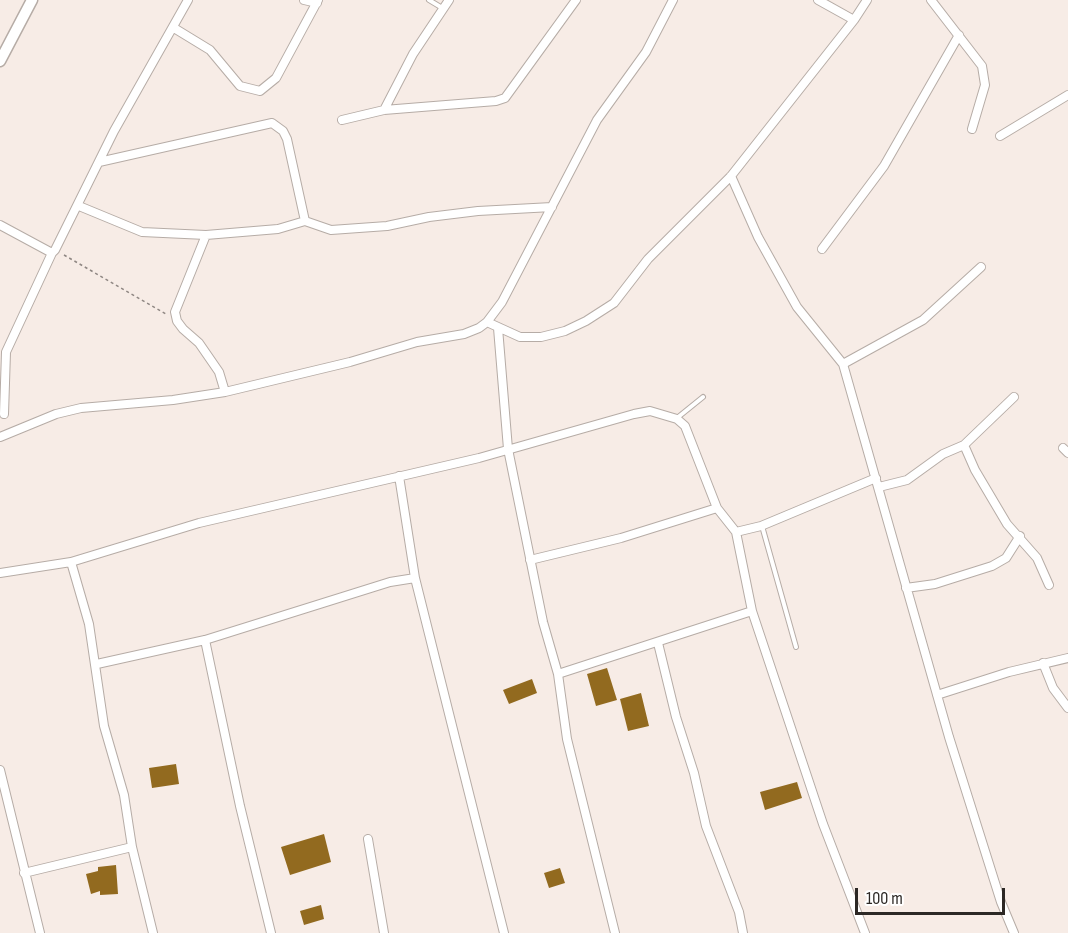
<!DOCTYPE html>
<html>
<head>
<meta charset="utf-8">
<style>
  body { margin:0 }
  #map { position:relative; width:1068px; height:933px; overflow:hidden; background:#f7ece6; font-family:"Sofia Sans Condensed",sans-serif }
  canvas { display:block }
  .scale { position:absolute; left:855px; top:888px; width:150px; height:27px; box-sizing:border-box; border:3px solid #2c2825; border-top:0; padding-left:8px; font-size:18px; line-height:21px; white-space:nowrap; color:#2c2825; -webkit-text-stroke:4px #fff; paint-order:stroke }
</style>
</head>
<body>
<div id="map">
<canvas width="1068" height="933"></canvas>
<div class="scale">100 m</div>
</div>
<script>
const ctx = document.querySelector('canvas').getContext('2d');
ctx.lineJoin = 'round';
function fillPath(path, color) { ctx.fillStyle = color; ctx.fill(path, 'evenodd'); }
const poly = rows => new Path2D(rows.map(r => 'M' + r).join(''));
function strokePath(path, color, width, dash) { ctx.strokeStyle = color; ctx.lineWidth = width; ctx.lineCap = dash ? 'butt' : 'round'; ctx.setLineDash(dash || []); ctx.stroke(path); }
fillPath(poly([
  [607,668,617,700,596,706,587,674],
  [532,679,537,693,509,704,503,690],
  [641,693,649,726,628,731,620,699],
  [176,764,179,784,152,788,149,768],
  [797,782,802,798,765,810,760,792],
  [324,834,331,862,290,875,281,847],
  [116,865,118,894,100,895,100,891,91,894,86,874,98,871,98,867],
  [560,868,565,883,549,888,544,873],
  [321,905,324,919,304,925,300,911]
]), '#926a1f');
const service = poly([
  [429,0,444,9],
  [677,418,703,397],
  [762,526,796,647]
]);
const minor = poly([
  [304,0,317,3],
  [818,0,854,20],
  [931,0,982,66,985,85,972,129],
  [174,28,210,50,240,86,260,91,276,78,318,0],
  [384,110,413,54,449,0],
  [342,120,384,110,496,101,505,98,576,0],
  [1000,136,1068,95],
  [99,162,272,123,283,131,287,139,305,221],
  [731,176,758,237,797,307,843,364,949,737,1001,902,1014,933],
  [79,206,142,232,206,235],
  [0,225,52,253,55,250,114,131,188,0],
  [822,249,884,166,959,35],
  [487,322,520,337,541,337,565,331,586,321,614,303,648,259,731,176,854,20,867,0],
  [498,328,508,449,543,622,558,674,567,739,615,933],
  [843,364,923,320,981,267],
  [225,392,219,372,199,343,183,329,177,321,175,312,206,235,278,229,305,221,331,230,387,226,429,217,478,211,552,207],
  [4,414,6,352,52,253],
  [0,437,56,414,81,408,173,400,225,392,350,362,417,342,464,334,479,328,487,322,502,302,597,120,646,52,673,0],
  [964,445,975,470,1007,524,1037,558,1049,585],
  [1063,448,1068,453],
  [879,487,907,480,943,454,964,445,1014,397],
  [736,532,761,526,876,478],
  [530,560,621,538,717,508],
  [71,562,89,624,104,726,124,795,132,847,153,933],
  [0,573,71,562,199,523,479,458,634,414,650,411,677,419,685,426,717,508,736,532,752,611,823,824,865,933],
  [415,578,504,933],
  [906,588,935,584,992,566,1006,558,1020,536],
  [205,640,240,806,271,933],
  [658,643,676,717,694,773,706,826,739,912,743,933],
  [1043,663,1053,688,1068,708],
  [97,664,205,640,390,582,415,578,399,476],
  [558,674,752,611],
  [937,695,1009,672,1068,658],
  [0,770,40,933],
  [368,839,384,933],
  [24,873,132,847]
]);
const tertiary = poly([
  [0,61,32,0]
]);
strokePath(service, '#b6aca6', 6);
strokePath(minor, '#b6aca6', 10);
strokePath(tertiary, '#b6aca6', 13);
strokePath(poly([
  [64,255,166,314]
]), '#8f8783', 1.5, [3, 3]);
strokePath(service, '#fff', 4);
strokePath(minor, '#fff', 8);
strokePath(tertiary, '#fff', 10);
</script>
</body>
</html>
